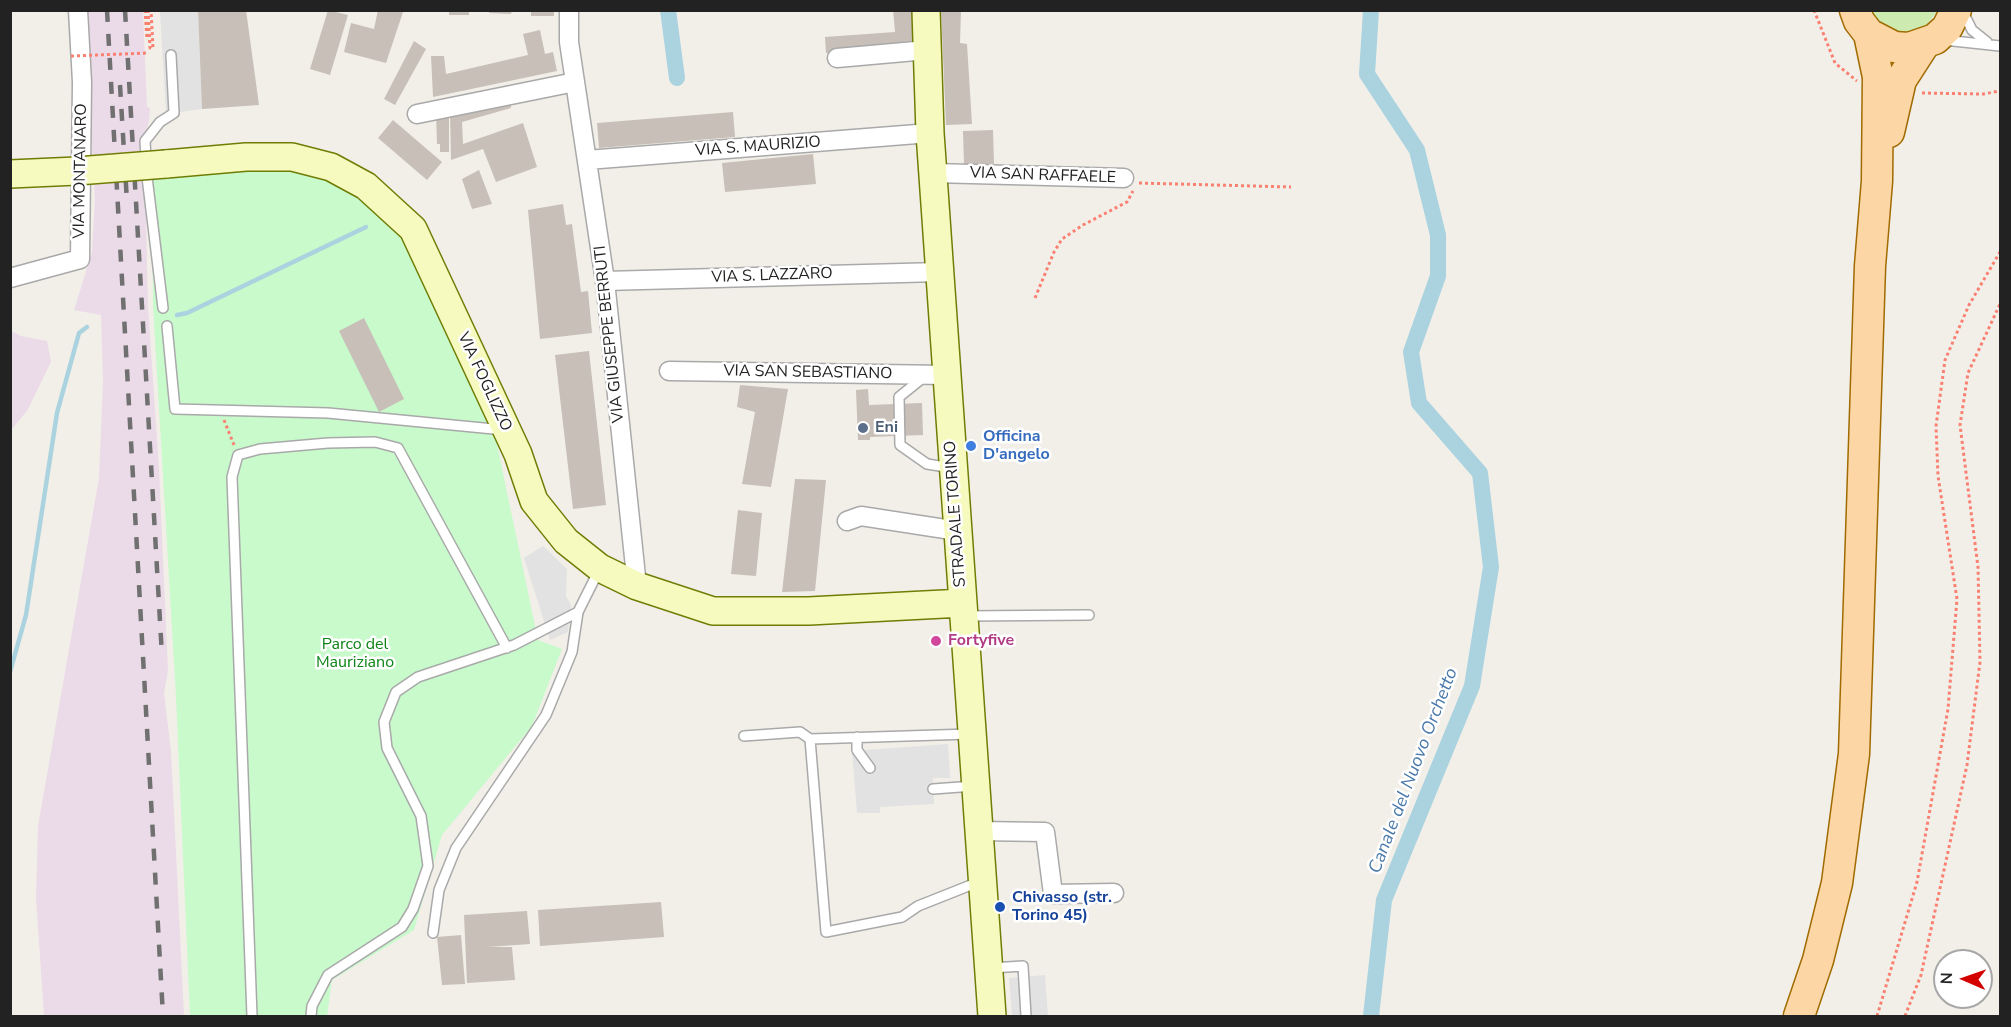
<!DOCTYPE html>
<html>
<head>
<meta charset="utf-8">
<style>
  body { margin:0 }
  #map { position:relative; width:2011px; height:1027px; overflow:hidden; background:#f2efe9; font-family:"Nunito Sans",sans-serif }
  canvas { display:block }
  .frame { position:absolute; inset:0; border:12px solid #222; pointer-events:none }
  .north { position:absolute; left:1933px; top:949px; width:60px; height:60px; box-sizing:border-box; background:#fff; border:2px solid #a7a7a7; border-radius:50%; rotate:272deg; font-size:16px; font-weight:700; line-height:24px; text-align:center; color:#222 }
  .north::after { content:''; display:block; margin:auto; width:21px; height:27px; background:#d40000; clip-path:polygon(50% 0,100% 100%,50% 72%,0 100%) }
</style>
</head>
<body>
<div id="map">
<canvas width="2011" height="1027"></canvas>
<div class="frame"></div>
<div class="north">N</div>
</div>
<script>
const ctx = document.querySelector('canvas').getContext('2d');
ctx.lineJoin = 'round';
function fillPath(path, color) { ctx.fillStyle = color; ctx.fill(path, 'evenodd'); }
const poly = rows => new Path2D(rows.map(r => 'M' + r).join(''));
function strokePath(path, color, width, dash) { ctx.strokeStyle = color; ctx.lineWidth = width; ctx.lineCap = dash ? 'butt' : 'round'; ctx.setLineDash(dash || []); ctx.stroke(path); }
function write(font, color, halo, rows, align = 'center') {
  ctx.font = font + ' "Nunito Sans",sans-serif'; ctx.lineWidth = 5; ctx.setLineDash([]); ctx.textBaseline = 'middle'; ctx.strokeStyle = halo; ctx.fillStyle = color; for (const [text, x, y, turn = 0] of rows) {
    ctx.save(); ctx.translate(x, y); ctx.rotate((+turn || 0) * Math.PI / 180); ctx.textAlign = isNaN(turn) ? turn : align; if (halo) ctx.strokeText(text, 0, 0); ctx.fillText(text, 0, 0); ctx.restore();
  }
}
fillPath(poly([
  [84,11,143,11,147,107,150,108,149,122,139,151,146,217,148,306,159,468,168,671,164,693,171,751,184,1016,44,1016,36,898,38,826,99,478,103,382,101,315,74,310,92,252,95,199],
  [11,331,21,336,47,341,51,362,27,411,11,430]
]), '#ebdbe8');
fillPath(poly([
  [1869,11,1937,11,1924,29,1900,35,1877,25]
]), '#cdebb0');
fillPath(poly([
  [276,161,342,178,402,233,495,435,538,640,562,649,532,726,442,835,414,930,332,980,327,1016,190,1016,176,697,153,306,152,174]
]), '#c8facc');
fillPath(poly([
  [160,11,198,11,202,109,166,114],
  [543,546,567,569,566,596,571,605,568,632,550,640,524,558],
  [948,744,950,778,933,778,934,804,880,807,880,813,857,813,852,751],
  [1045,975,1048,1016,1012,1016,1009,978]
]), '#e2e2e2');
strokePath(poly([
  [177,315,187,313,366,227],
  [10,672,26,615,57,413,79,333,87,327]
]), '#aad3df', 4.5);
strokePath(poly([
  [668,10,677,78],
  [1371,10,1367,74,1417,150,1438,235,1438,276,1411,352,1419,403,1480,473,1491,567,1472,686,1384,900,1371,1016]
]), '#aad3df', 16);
fillPath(poly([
  [198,10,246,10,259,105,202,109],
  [328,10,348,15,330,75,310,69],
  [378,10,403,12,386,63,344,52,351,23,374,29],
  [449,10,469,10,469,15,449,15],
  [489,10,512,10,511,14,489,13],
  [531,10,554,10,554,16,531,16],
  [893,10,912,10,915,46,826,53,825,37,895,32],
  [941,10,961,10,960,43,967,44,972,124,946,125],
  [540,30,545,54,553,52,557,71,433,97,431,56,444,56,446,74,528,55,523,34],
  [414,41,426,49,395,105,384,99],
  [510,97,511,108,462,122,463,144,523,123,537,167,496,182,483,149,451,160,450,111],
  [449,111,449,152,440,152,440,144,437,144,436,113],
  [733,112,735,137,599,148,597,123],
  [393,120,442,162,427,180,378,138],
  [993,130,994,164,964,165,963,131],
  [813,154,816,184,725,192,722,163],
  [479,170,492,204,472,209,462,179],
  [563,204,566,225,572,224,581,292,588,291,592,333,540,339,528,210],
  [364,318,404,399,379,412,339,331],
  [589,351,606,505,573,509,555,355],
  [740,385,788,389,771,487,742,484,755,412,737,407],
  [868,389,869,405,922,403,923,435,870,437,870,440,858,440,856,390],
  [795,479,826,480,815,591,782,592],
  [738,510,762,513,756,576,731,574],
  [661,902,664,937,540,946,538,910],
  [527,911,530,944,488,947,512,947,515,980,467,983,464,915],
  [461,935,465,984,442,985,437,937]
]), '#c7bfb8');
const lane = poly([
  [1963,12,1972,30,1987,42],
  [1944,40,2000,46],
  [163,308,147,177,145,141,160,122,174,113,171,55],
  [167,326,175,409,328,413,504,430],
  [925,376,899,397,900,445,927,464,952,468],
  [966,616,1089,615],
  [970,734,810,739,826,932,902,917,918,906,981,881],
  [744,736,800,732,810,739],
  [857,737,857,750,870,768],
  [933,789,974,786],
  [433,933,439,890,456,848,546,715,572,652,578,612,599,570],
  [991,968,1023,966,1026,1016],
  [252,1016,232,477,238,455,260,449,328,443,375,442,398,448,507,648],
  [311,1016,312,1006,328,975,402,927,413,909,428,866,421,816,387,748,384,722,396,692,418,677,514,645,578,612]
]);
const street = poly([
  [569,10,569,42,605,281,637,586],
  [837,58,927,50],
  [417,114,575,82],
  [587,160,930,133],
  [933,173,1124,178],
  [10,278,80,259,82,82,78,10],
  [605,281,939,272],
  [669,371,947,375],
  [847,521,861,516,958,531],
  [979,831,1045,832,1053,894,1114,893]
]);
const secondary = poly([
  [926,10,930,133,992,1016],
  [166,164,246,157,292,157,331,167,366,186,413,229,518,454,534,501,566,541,600,568,637,586,713,611,809,611,963,603],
  [10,174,77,171]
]);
const primary = poly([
  [1855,10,1859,21,1869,34,1894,47,1909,48,1935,39,1947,28,1956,10],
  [1889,132,1901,80,1923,46],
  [1799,1016,1818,960,1837,883,1854,754,1870,266,1877,181,1878,77,1869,34]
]);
strokePath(lane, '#a9a9a9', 12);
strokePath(street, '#a9a9a9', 21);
strokePath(secondary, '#707d05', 30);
strokePath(primary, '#a06b00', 33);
strokePath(poly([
  [145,10,147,40],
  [148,10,150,48,153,48,151,10],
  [1814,10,1835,63,1857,81],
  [1922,93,1983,94,2000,91],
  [1139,183,1291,187],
  [1035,298,1054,252,1062,239,1083,225,1127,202,1133,191],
  [224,420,234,445],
  [1877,1016,1917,882,1948,709,1957,599,1938,476,1936,426,1945,360,1969,305,2000,252],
  [1905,1016,1921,975,1967,765,1980,662,1978,567,1960,425,1968,373,2000,304]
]), '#fa8072', 3, [3, 3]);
strokePath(lane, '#fff', 9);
strokePath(street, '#fff', 18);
strokePath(secondary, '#f7fabf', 27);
strokePath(primary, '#fcd6a4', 30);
strokePath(poly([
  [107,10,163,1016],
  [125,10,162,656],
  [120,85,127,202]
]), '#707070', 4.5, [12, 12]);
const secondaryBridge = poly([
  [77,171,166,164]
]);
strokePath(secondaryBridge, '#707d05', 30, []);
strokePath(poly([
  [71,56,148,53]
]), '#fa8072', 3, [3, 3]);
strokePath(secondaryBridge, '#f7fabf', 27);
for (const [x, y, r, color] of [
  [863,428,6,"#5c6f8a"],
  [971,446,6,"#3f7fe0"],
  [936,641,6,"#d1479c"],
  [1000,907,6,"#1a4fb4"]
]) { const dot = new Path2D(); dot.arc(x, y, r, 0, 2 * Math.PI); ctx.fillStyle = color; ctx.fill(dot); strokePath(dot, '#fff', 2); }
write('16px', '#222', '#fff', [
  ["VIA S. MAURIZIO",758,147,-4],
  ["VIA MONTANARO",81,171,-89],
  ["VIA SAN RAFFAELE",1043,176,2],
  ["VIA S. LAZZARO",772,276,-2],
  ["VIA GIUSEPPE BERRUTI",610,334,-96],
  ["VIA SAN SEBASTIANO",808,373,1],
  ["VIA FOGLIZZO",484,382,65],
  ["STRADALE TORINO",956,514,-94]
]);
write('bold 16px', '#4e5e75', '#fff', [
  ["Eni",875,428]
], 'left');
write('bold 16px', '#366cbe', '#fff', [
  ["Officina",983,437],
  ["D'angelo",983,455]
], 'left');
write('bold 16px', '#b23c85', '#fff', [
  ["Fortyfive",948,641]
], 'left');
write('16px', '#0c8416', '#fff', [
  ["Parco del",355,645],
  ["Mauriziano",355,663]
]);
write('bold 16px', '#164399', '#fff', [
  ["Chivasso (str.",1012,898],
  ["Torino 45)",1012,916]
], 'left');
write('italic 18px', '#4a7aab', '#fff', [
  ["Canale del Nuovo Orchetto",1414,771,-69]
]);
</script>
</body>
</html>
